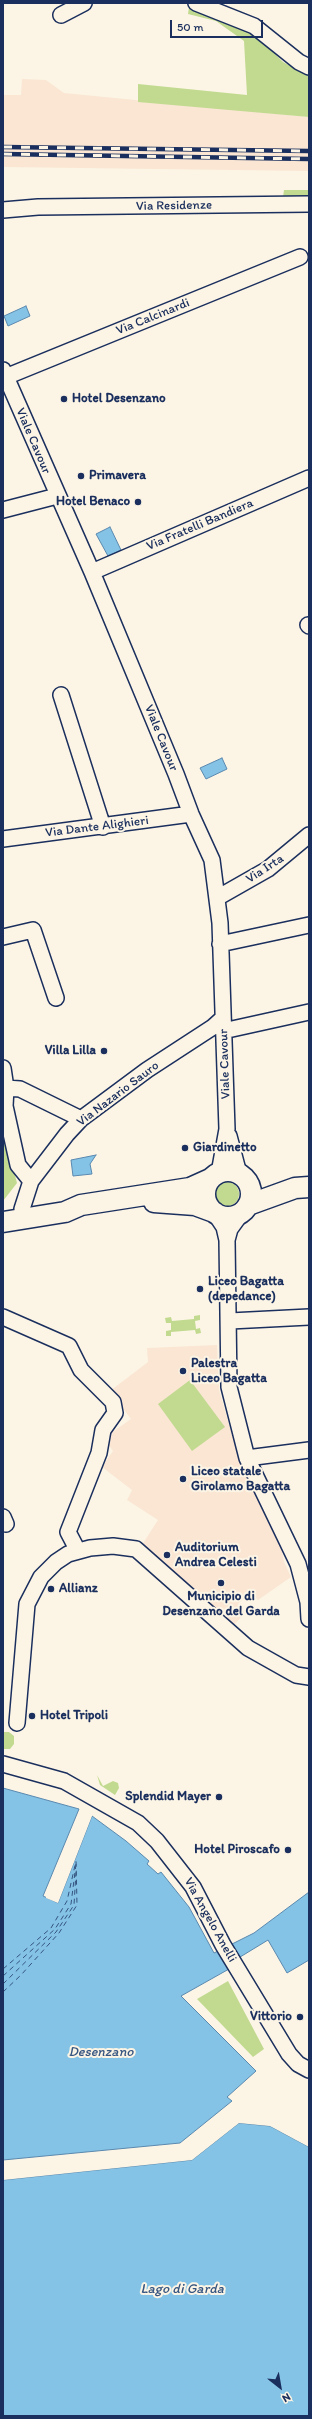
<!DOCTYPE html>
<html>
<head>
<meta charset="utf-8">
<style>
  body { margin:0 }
  #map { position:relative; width:312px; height:2419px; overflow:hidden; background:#fcf5e5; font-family:Itim,sans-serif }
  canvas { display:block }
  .frame { position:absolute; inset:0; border:4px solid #1b2f5e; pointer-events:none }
  .north { position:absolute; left:260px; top:2367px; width:40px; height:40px; -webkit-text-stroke:3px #fcf5e5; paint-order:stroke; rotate:149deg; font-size:11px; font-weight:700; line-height:16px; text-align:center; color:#1b2f5e }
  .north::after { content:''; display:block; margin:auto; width:14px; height:18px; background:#1b2f5e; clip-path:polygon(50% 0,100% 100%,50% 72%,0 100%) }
  .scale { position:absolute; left:170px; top:20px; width:93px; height:18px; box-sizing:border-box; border:2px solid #1b2f5e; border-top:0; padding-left:5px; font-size:12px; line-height:14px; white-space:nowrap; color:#1b2f5e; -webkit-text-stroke:3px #fcf5e5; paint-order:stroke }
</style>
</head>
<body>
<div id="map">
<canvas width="312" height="2419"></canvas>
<div class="frame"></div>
<div class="north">N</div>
<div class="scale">50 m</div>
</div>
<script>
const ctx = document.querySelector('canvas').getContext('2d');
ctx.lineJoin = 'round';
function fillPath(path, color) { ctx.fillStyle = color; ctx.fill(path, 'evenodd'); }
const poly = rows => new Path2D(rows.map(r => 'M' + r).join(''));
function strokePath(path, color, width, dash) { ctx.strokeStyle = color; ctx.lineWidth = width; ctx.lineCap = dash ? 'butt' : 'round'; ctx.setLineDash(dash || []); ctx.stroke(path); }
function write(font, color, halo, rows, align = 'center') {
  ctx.font = font + ' Itim,sans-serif'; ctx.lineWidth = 4; ctx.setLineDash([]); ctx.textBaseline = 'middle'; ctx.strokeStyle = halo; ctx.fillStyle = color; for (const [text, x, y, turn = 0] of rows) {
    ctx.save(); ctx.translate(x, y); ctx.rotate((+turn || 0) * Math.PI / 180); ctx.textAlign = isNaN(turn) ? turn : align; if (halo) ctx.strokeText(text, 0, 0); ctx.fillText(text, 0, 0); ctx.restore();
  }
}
fillPath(poly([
  [22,79,46,80,64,93,309,117,309,171,3,167,3,95,21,95],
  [217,1345,219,1390,239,1459,280,1542,284,1562,291,1577,258,1600,250,1592,238,1604,245,1613,231,1628,140,1548,158,1520,127,1500,132,1490,102,1467,113,1451,104,1438,131,1419,110,1391,148,1362,147,1348]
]), '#fae6d3');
fillPath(poly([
  [189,7,255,34,283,62,309,76,309,117,138,102,138,84,247,95,244,41,216,21,188,14],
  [284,190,309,190,309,198,283,197],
  [3,1130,17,1183,3,1201],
  '215 1194a12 12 0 1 1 24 0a12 12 0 1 1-24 0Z',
  [200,1315,200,1320,195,1321,196,1329,200,1328,201,1333,196,1334,195,1330,171,1332,171,1336,166,1336,166,1331,171,1330,171,1323,166,1323,165,1318,171,1317,172,1321,194,1319,194,1316],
  [190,1380,225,1427,192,1451,158,1404],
  [3,1732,9,1732,14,1736,14,1744,10,1749,3,1749],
  [97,1775,103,1786,113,1781,118,1783,119,1788,115,1795,100,1785],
  [228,1981,264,2049,253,2057,197,1999]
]), '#c2da90');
const water = poly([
  [26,306,30,316,8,326,4,316,26,306],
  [110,527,121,550,108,556,96,534,110,527],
  [222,758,227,769,206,779,200,768,222,758],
  [96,1155,90,1164,92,1174,73,1176,71,1160,96,1155],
  [3,1788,79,1809,43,1896,58,1903,92,1816,126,1841,149,1861,147,1864,158,1874,161,1872,189,1907,214,1953,254,1933,309,1892,309,1960,287,1973,268,1940,227,1965,229,1969,181,1996,256,2071,227,2097,232,2101,180,2143,3,2160,3,1788],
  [239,2123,270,2126,309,2147,309,2416,3,2416,3,2180,192,2160,239,2123]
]);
fillPath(water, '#84c3e5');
strokePath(water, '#5a88af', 1);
fillPath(poly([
  [91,1815,92,1816,58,1903,46,1898,46,1896,57,1900],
  [239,2121,270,2124,309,2144,309,2147,270,2126,239,2123,192,2160,3,2180,3,2178,191,2159]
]), '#fcf5e5');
strokePath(poly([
  [3,1969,51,1928,67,1901,76,1861],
  [3,1976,55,1929,71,1904,76,1864],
  [3,1984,56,1932,74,1905,76,1872],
  [3,1992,21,1975,59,1933,77,1905,76,1859]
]), '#355480', 1, [5, 4]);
const minor = poly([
  [196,3,254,26,299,62,309,67],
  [61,15,84,3],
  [3,210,38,207,309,204],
  [3,370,92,572,176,774,191,814,212,860,220,923,227,1129,219,1173],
  [3,378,300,257],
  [3,510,57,496],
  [92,572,309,478],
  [308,625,309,626],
  [61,695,103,827],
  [3,839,191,814],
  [217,898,268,869,309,835],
  [3,937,33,930,56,998],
  [220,944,309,925],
  [223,1031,309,1012],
  [3,1068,6,1088,5,1106,18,1165,31,1181],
  [6,1088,20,1089,81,1119],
  [229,1136,239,1174],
  [22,1209,31,1181,67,1134,81,1119,147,1070,213,1027,223,1018],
  [214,1212,224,1227,227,1240,229,1387,247,1458,298,1564,308,1602,309,1619],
  [227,1240,230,1229,243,1211],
  [3,1317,69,1346,81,1370,113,1402,115,1413,103,1430,99,1453,68,1532,78,1551],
  [230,1321,309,1317],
  [247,1458,309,1450],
  [3,1517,6,1524],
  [17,1723,27,1604,41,1577,56,1562,68,1554,90,1548,113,1546,136,1549,248,1648,296,1675,309,1677],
  [3,1764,64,1781,138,1823,157,1841,193,1887,223,1945,289,2054,298,2064,309,2070]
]);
const major = poly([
  '205 1194a23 23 0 1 1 46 0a23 23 0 1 1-46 0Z',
  [154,1202,195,1205,214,1212],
  [248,1205,295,1188,309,1187],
  [3,1222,65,1212,81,1205,190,1188,210,1179]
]);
strokePath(minor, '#1b2f5e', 18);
strokePath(major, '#1b2f5e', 23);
strokePath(minor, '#fcf5e5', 15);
strokePath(major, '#fcf5e5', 20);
const rail = poly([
  [3,147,309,151],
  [3,154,309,159]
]);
strokePath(rail, '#1b2f5e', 4.5);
strokePath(rail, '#fcf5e5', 3, [9]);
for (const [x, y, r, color] of [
  [64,399,4,"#1b2f5e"],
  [81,476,4,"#1b2f5e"],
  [138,502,4,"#1b2f5e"],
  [104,1051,4,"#1b2f5e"],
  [185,1148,4,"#1b2f5e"],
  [200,1289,4,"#1b2f5e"],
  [183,1371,4,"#1b2f5e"],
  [183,1479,4,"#1b2f5e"],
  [167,1555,4,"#1b2f5e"],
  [221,1583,4,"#1b2f5e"],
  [51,1589,4,"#1b2f5e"],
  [32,1716,4,"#1b2f5e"],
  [219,1797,4,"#1b2f5e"],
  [288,1850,4,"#1b2f5e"],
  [300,2017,4,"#1b2f5e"]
]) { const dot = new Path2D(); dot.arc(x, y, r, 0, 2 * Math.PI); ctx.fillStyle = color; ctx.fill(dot); strokePath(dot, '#fcf5e5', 1.5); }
write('13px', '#1b2f5e', '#fcf5e5', [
  ["Via Residenze",174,206,-1],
  ["Via Calcinardi",153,317,-22],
  ["Viale Cavour",33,441,67],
  ["Via Fratelli Bandiera",200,525,-23],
  ["Viale Cavour",161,738,68],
  ["Via Dante Alighieri",97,827,-7],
  ["Via Irta",265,869,-33],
  ["Viale Cavour",225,1064,-92],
  ["Via Nazario Sauro",118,1094,-37],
  ["Via Angelo Anelli",210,1920,61]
]);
write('bold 13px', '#1b2f5e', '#fcf5e5', [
  ["Hotel Desenzano",72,399],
  ["Primavera",89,476],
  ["Hotel Benaco",130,502,"right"],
  ["Villa Lilla",96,1051,"right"],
  ["Giardinetto",193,1148],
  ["Liceo Bagatta",208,1282],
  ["(depedance)",208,1297],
  ["Palestra",191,1364],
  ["Liceo Bagatta",191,1379],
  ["Liceo statale",191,1472],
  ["Girolamo Bagatta",191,1487],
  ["Auditorium",175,1548],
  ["Andrea Celesti",175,1563],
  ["Allianz",59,1589],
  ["Municipio di",221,1597,"center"],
  ["Desenzano del Garda",221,1612,"center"],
  ["Hotel Tripoli",40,1716],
  ["Splendid Mayer",211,1797,"right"],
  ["Hotel Piroscafo",280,1850,"right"],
  ["Vittorio",292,2017,"right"]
], 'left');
write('italic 14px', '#355480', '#fcf5e5', [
  ["Desenzano",101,2052],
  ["Lago di Garda",182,2289]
]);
</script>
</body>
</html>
